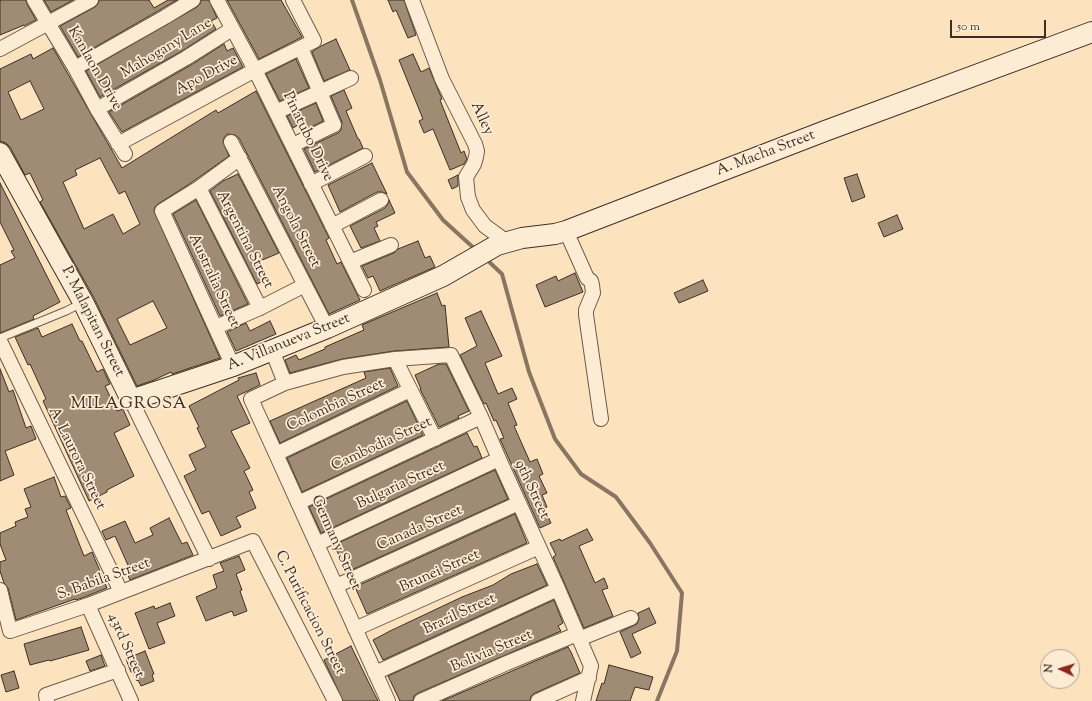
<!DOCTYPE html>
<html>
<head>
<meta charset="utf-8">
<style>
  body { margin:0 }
  #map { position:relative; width:1092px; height:701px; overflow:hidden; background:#fce2bd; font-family:"Sorts Mill Goudy",serif }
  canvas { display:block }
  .north { position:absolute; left:1040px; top:649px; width:40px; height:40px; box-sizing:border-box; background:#fdecd4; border:1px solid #b0a08e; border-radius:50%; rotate:274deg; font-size:11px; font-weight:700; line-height:16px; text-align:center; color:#3c2f26 }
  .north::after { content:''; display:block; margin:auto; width:14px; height:18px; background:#8f2418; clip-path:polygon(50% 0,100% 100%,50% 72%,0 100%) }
  .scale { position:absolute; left:950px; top:20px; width:96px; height:18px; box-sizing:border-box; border:2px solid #3c2f26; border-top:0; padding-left:5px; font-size:12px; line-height:14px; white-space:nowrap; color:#3c2f26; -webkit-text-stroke:3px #fdecd4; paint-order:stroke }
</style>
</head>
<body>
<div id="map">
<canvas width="1092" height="701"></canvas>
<div class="north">N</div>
<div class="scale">50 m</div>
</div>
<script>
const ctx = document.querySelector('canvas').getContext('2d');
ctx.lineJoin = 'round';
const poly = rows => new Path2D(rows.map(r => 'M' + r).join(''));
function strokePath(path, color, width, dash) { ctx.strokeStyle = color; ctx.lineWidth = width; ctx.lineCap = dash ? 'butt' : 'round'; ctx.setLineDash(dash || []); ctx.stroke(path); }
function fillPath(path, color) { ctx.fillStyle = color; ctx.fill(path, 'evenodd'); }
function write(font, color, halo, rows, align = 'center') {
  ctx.font = font + ' "Sorts Mill Goudy",serif'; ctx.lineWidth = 3.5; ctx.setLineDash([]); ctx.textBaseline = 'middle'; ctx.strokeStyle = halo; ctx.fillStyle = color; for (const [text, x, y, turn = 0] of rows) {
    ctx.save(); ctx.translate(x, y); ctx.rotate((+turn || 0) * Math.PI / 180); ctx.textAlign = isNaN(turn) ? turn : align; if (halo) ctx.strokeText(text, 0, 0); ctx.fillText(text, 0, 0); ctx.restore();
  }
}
strokePath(poly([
  [352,0,380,80,407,172,443,220,476,250],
  [486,259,502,274,529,372,555,439,581,474,616,497,650,543,682,593,677,651,657,701]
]), '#887662', 4);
const building = poly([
  [0,0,26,0,27,4,36,20,24,26,24,25,0,35,0,0],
  [44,0,73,0,51,12,44,0],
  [99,0,149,0,154,8,168,0,177,0,78,57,60,26,95,7,98,4,99,0],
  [201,0,209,0,217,18,211,21,216,29,182,51,100,97,86,71,197,7,200,4,201,0],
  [227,0,281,0,302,37,259,59,227,0],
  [388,0,404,0,416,35,408,38,396,10,393,12,388,0],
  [336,39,350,70,324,81,312,52,321,46,336,39],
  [224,44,227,51,233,48,243,67,122,132,109,112,191,65,224,44],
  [53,48,122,168,216,110,218,113,256,91,329,238,326,240,337,264,341,262,360,300,329,314,239,138,235,135,227,134,224,138,223,142,229,156,188,185,158,204,155,207,154,211,220,358,172,374,171,372,154,380,137,386,93,296,40,202,43,200,30,173,25,175,10,147,6,143,0,141,0,69,31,54,33,59,53,48],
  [30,81,44,109,21,120,8,92,30,81],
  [100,158,119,194,125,191,140,224,123,234,113,214,84,229,63,182,77,175,75,170,100,158],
  [153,301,167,328,130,345,117,319,153,301],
  [413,54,421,72,429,68,442,99,440,100,461,153,464,151,467,159,464,164,450,170,433,129,424,133,419,121,423,119,399,60,413,54],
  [296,59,309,88,280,101,266,74,296,59],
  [344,90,352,108,346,111,358,139,359,139,363,148,315,172,304,149,338,133,341,130,342,122,331,96,344,90],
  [316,103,323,121,301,132,298,125,293,128,287,116,316,103],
  [372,163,387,194,382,192,377,192,340,212,328,185,372,163],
  [238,174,279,253,260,261,268,279,257,284,210,191,223,181,238,174],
  [857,174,865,197,852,202,844,178,857,174],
  [458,175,458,186,452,189,448,180,458,175],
  [0,183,60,302,33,316,34,319,0,333,0,265,15,258,11,251,14,250,0,222,0,183],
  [196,200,248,304,220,316,173,214,196,200],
  [389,200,395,213,376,222,378,226,374,228,380,241,361,248,350,226,385,208,388,204,389,200],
  [897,215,903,229,884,237,878,223,897,215],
  [418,241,425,258,430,256,435,267,380,291,373,276,368,278,362,266,394,253,398,249,418,241],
  [575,273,583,292,545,307,536,285,556,276,558,281,575,273],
  [703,280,708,291,679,303,674,293,703,280],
  [437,293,442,306,445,305,449,347,394,351,342,359,290,373,285,360,296,355,299,360,325,349,325,347,364,330,362,325,437,293],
  [481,311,502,356,485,363,498,394,512,388,517,399,508,403,517,425,514,426,530,462,537,459,543,474,539,476,547,493,542,495,547,507,544,508,551,523,540,528,500,439,504,438,496,420,494,421,486,403,484,404,460,355,477,346,465,318,481,311],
  [270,321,276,334,236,351,227,332,246,323,250,331,270,321],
  [72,324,80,341,82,341,97,372,103,369,110,384,105,386,117,411,123,409,130,425,114,433,134,476,107,490,107,492,89,501,43,401,46,399,30,364,28,365,15,337,38,328,42,337,72,324],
  [439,364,446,364,469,411,458,416,459,418,439,427,420,389,421,389,415,375,439,364],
  [390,368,398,386,280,443,270,421,366,378,364,372,390,368],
  [0,369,9,392,13,390,26,428,31,426,36,439,5,451,14,475,0,481,0,369],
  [256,373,260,385,237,396,250,423,231,431,250,468,244,471,253,490,249,492,256,508,236,517,241,527,221,536,209,511,202,514,184,476,196,470,189,455,206,447,197,428,199,427,189,406,239,380,238,378,256,373],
  [407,401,423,435,302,492,287,458,407,401],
  [467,433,474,447,477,446,482,458,321,533,309,507,467,433],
  [495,470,508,499,347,572,334,545,495,470],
  [54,477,61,497,65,496,71,508,66,510,84,556,92,552,107,588,82,598,76,600,75,599,16,620,8,588,4,583,0,571,0,562,6,560,0,544,0,533,16,526,15,522,28,517,25,509,31,507,24,489,54,477],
  [515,514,527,543,367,614,355,587,515,514],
  [169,518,182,544,187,542,193,555,130,580,127,573,131,572,115,536,106,540,102,531,125,521,135,543,153,535,150,528,169,518],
  [587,529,593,540,579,546,595,583,604,578,608,588,602,590,613,616,584,628,553,557,556,555,550,543,560,539,561,541,587,529],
  [239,556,245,570,236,574,242,590,240,591,247,611,234,616,232,611,206,621,196,597,217,588,213,575,224,571,220,563,239,556],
  [537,564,547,585,383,660,373,640,390,631,462,597,493,585,511,574,537,564],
  [554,600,563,623,558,626,561,631,418,693,414,696,413,701,400,701,388,676,554,600],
  [170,603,175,616,157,623,165,643,149,649,135,613,154,606,155,609,170,603],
  [649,608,656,623,632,634,641,653,631,658,620,632,637,624,639,619,638,613,649,608],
  [81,627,89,650,50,661,49,660,30,665,24,644,81,627],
  [351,646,369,683,378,701,343,701,324,660,351,646],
  [568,647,571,652,580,673,535,693,531,696,530,701,442,701,568,647],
  [145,651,154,674,152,675,154,681,141,686,138,680,137,681,133,672,131,672,126,659,145,651],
  [101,655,105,666,90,671,86,661,101,655],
  [609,665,653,677,649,690,635,687,630,701,596,701,602,683,604,684,609,665],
  [14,671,19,688,6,692,1,675,14,671]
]);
fillPath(building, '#a08c75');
strokePath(building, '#3c2f26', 1);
const lane = poly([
  [0,338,66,311,82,303]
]);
const street = poly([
  [34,0,75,68,97,109,125,154],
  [217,0,255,70,364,290],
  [412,0,442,79,475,144,477,151,476,157,474,164,466,177,468,197,473,210,485,226,507,242],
  [0,49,91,0],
  [75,68,165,17,193,0],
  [97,109,186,58,232,29],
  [276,112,351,78],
  [231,142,327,328],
  [118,144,255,70,314,41,293,0],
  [293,145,334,125,301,48],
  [311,184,365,156],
  [199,188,260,308],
  [332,226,381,200],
  [566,231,587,278,591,281,592,285,593,293,586,310,586,315,601,419],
  [350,262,391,245],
  [216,327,260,308,305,285],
  [0,341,121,592],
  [272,350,285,383],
  [395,359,435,439],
  [233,366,162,211,199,188,240,158],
  [131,400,209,559],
  [276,454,410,390],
  [298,503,481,417],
  [317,544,499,459],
  [336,586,519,503],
  [0,590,10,631,88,605,253,541,335,701],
  [88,605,131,701],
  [355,629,539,547],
  [579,639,631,618],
  [375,673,558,589],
  [47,701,46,695,118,670],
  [388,701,251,399,285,383,343,367,395,359,451,355,481,417,499,459,558,589,591,666,583,701],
  [421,701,507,663,577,634],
  [538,701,589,678]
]);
const secondary = poly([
  [0,153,83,302,131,400,233,366,327,328,443,276,497,245,522,238,555,234,566,231,825,131,1092,32]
]);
strokePath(lane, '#6c5c4c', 9);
strokePath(street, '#6c5c4c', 16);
strokePath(secondary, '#3c2f26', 22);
strokePath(lane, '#fdecd4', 7);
strokePath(street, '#fdecd4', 14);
strokePath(secondary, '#fdecd4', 20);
write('15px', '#3c2f26', '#fdecd4', [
  ["Mahogany Lane",167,49,-31],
  ["Kanlaon Drive",94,69,60],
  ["Apo Drive",207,76,-28],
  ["Alley",481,119,65],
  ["Pinatubo Drive",307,137,64],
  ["A. Macha Street",766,154,-21],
  ["Angola Street",295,227,63],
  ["Argentina Street",244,240,63],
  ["Australia Street",213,281,65],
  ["P. Malapitan Street",92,322,63],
  ["A. Villanueva Street",289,343,-22],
  ["Colombia Street",336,406,-25],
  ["Cambodia Street",382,445,-25],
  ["A. Laurora Street",76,459,64],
  ["Bulgaria Street",401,486,-25],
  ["9th Street",531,490,65],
  ["Canada Street",420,529,-24],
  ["Germany Street",335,543,66],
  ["Brunei Street",440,572,-24],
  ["S. Babila Street",104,580,-20],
  ["C. Purificacion Street",309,613,63],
  ["Brazil Street",460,615,-25],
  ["43rd Street",125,646,66],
  ["Bolivia Street",492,652,-23]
]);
ctx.letterSpacing = '1px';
write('17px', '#3c2f26', '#fdecd4', [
  ["MILAGROSA",129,405]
]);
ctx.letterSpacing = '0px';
</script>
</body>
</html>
